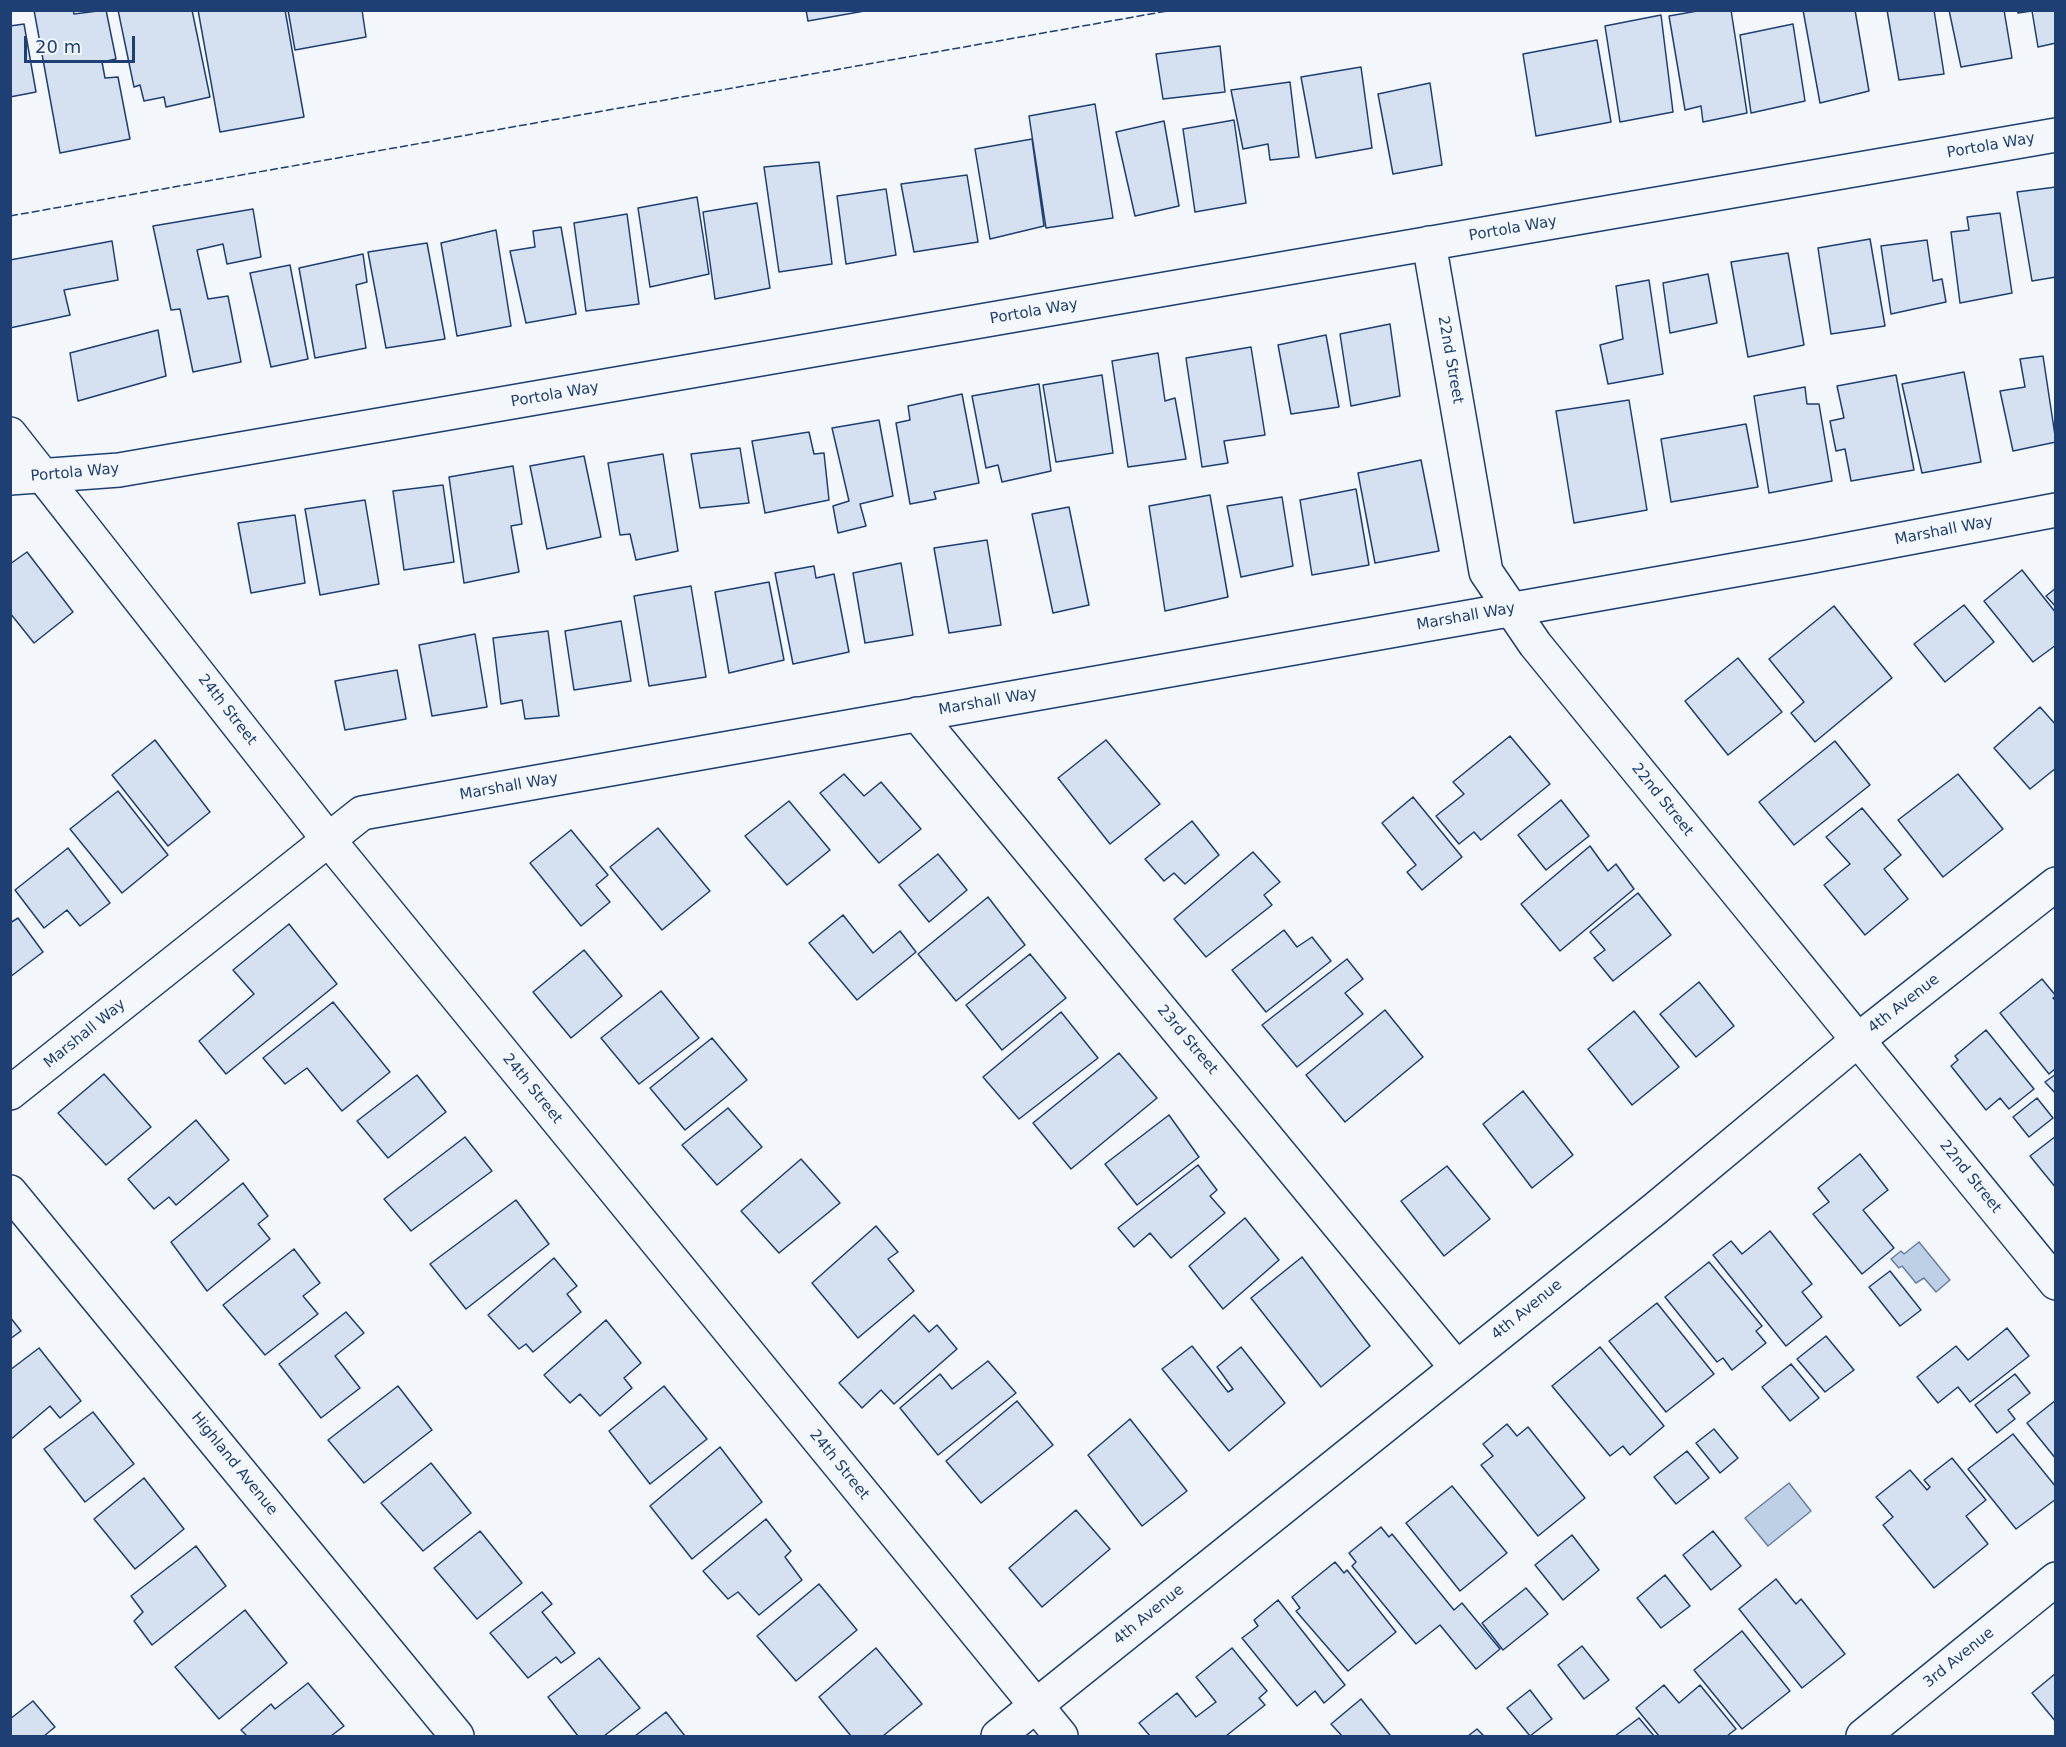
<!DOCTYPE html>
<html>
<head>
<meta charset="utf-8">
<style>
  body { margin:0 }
  #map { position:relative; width:2066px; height:1747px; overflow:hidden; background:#f4f7fb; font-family:"DejaVu Sans",sans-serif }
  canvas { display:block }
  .frame { position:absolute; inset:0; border:12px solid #1d3f73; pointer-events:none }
  .scale { position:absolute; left:24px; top:36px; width:111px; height:27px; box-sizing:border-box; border:3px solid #1d3f73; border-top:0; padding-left:8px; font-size:18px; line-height:21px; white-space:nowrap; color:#1d3f73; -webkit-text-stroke:4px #f4f7fb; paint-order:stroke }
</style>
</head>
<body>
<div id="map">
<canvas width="2066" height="1747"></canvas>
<div class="frame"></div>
<div class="scale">20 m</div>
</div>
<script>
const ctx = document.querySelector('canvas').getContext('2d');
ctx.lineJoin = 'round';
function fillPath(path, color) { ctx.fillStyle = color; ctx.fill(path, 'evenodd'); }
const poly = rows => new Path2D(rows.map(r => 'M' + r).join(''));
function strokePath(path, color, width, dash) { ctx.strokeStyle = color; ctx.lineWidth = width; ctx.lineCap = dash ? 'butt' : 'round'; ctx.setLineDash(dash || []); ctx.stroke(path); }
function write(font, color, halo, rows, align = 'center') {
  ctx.font = font + ' "DejaVu Sans",sans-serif'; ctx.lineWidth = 4.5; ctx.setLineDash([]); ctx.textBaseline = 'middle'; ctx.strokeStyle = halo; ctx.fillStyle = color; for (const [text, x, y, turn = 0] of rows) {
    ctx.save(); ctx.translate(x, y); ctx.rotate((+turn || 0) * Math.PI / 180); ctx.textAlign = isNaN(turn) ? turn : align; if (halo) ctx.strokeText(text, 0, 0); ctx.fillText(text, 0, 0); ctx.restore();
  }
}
const water = poly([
  [1919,1242,1950,1280,1936,1292,1924,1278,1916,1283,1902,1266,1899,1268,1891,1259,1901,1251,1904,1254,1919,1242],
  [1789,1483,1811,1511,1768,1546,1745,1518,1789,1483]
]);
fillPath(water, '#bed0e5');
strokePath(water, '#687fa3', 1.5);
const building = poly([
  [34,10,73,10,74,14,106,10,116,59,102,62,105,78,118,77,130,139,60,153,34,10],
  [118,10,192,10,210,97,166,107,164,97,144,101,140,85,134,87,118,10],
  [198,10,285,10,304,117,220,132,198,10],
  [288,10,362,10,366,37,295,50,288,10],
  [806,10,870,10,808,21,806,10],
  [1703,10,1731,10,1747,113,1703,122,1701,106,1685,110,1669,16,1703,10],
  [1803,10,1855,10,1869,91,1820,103,1803,10],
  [1887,10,1934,10,1944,74,1899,80,1887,10],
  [1949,10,2004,10,2012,58,1961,67,1949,10],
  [2017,10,2056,10,2056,43,2038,47,2032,11,2018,13,2017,10],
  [1661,15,1673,112,1620,122,1605,26,1661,15],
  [24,24,36,92,10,97,10,26,24,24],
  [1793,24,1805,101,1751,113,1740,35,1793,24],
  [1597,40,1611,122,1536,136,1523,54,1597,40],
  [1220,46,1225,92,1163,99,1156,54,1220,46],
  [1361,67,1372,148,1316,158,1301,77,1361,67],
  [1290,82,1299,157,1270,160,1268,144,1243,149,1231,90,1290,82],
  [1430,83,1442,165,1393,174,1378,94,1430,83],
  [1095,104,1113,218,1046,228,1029,116,1095,104],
  [1234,120,1246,203,1195,212,1183,129,1234,120],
  [1164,121,1179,206,1135,216,1116,132,1164,121],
  [1032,139,1044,226,990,239,975,149,1032,139],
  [819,162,832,264,779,272,764,167,819,162],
  [967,175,978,242,914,252,901,184,967,175],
  [2056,187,2056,277,2032,281,2017,192,2056,187],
  [886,189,896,255,846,264,837,196,886,189],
  [697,197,709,274,650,287,638,208,697,197],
  [757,203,770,288,715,299,703,212,757,203],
  [253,209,261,257,227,264,223,244,197,250,208,299,228,296,241,362,193,372,180,309,171,310,153,226,253,209],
  [2000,213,2012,293,1960,303,1951,232,1969,230,1967,217,2000,213],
  [627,214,639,304,586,311,574,223,627,214],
  [561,227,576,314,526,323,510,251,535,247,533,231,561,227],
  [496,230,511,326,457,336,441,243,496,230],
  [1870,239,1885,326,1831,334,1818,248,1870,239],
  [1927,240,1933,281,1942,279,1946,302,1891,314,1881,246,1927,240],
  [112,241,118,280,64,290,70,315,10,328,10,260,112,241],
  [427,243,445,339,386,348,368,252,427,243],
  [1788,253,1804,345,1748,357,1731,262,1788,253],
  [363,254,367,282,356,285,366,348,315,358,299,268,363,254],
  [290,265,308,359,271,367,250,273,290,265],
  [1708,274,1717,323,1670,333,1663,283,1708,274],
  [1649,280,1663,374,1608,384,1600,345,1623,339,1616,286,1649,280],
  [1390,324,1400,396,1351,406,1340,334,1390,324],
  [158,330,166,376,78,401,70,353,158,330],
  [1326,335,1339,407,1291,414,1278,345,1326,335],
  [1251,347,1265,435,1224,441,1228,463,1202,467,1186,358,1251,347],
  [1158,353,1165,401,1175,398,1186,459,1128,467,1112,361,1158,353],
  [2043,356,2056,442,2013,451,2000,391,2025,387,2020,359,2043,356],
  [1964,372,1981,462,1922,473,1902,384,1964,372],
  [1102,375,1113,453,1056,462,1043,385,1102,375],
  [1896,375,1914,470,1851,481,1845,449,1836,451,1830,421,1844,418,1837,386,1896,375],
  [1039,384,1051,471,1002,482,998,465,986,468,972,396,1039,384],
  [1805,387,1807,404,1819,404,1832,481,1769,493,1754,396,1805,387],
  [962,394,979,483,934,492,936,499,910,504,896,423,910,420,908,406,962,394],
  [1629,400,1647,510,1574,523,1556,411,1629,400],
  [879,420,893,496,860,504,866,526,838,533,833,506,849,501,832,428,879,420],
  [1746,424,1758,487,1671,502,1661,439,1746,424],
  [809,432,814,454,824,453,829,500,765,513,752,441,809,432],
  [740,448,749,503,700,508,691,454,740,448],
  [663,454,678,551,636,560,630,534,620,535,608,463,663,454],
  [584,456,601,537,547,549,530,466,584,456],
  [1421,460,1439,551,1375,563,1358,473,1421,460],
  [513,466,522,524,511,526,519,572,464,583,449,477,513,466],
  [443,485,454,562,404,570,393,491,443,485],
  [1356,489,1369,565,1312,575,1300,500,1356,489],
  [1210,495,1228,597,1165,611,1149,506,1210,495],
  [1282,497,1293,566,1241,577,1227,506,1282,497],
  [365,500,379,584,320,595,305,509,365,500],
  [1069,507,1089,605,1053,613,1032,514,1069,507],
  [295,515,305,583,251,593,238,523,295,515],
  [987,540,1001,625,949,633,934,548,987,540],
  [27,552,73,612,34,643,10,613,10,564,27,552],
  [901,563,913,635,865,643,853,573,901,563],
  [814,566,816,578,834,574,849,652,793,664,775,573,814,566],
  [2022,570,2056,613,2056,645,2033,662,1984,601,2022,570],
  [769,582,784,660,729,673,715,592,769,582],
  [691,586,706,677,649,686,634,596,691,586],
  [2056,588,2056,607,2046,596,2056,588],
  [1964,605,1994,642,1945,682,1914,644,1964,605],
  [1834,606,1892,678,1815,742,1791,713,1804,702,1769,659,1834,606],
  [621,621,631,681,574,690,565,631,621,621],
  [548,631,559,716,525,719,522,700,501,704,493,638,548,631],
  [475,634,487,707,432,716,419,645,475,634],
  [1738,658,1782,712,1728,755,1685,701,1738,658],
  [397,670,406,719,345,730,335,681,397,670],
  [2040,707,2056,725,2056,768,2030,789,1994,748,2040,707],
  [1510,736,1550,784,1481,840,1474,832,1459,844,1436,816,1464,794,1453,782,1510,736],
  [155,740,210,812,168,846,112,775,155,740],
  [1106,740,1160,804,1110,844,1058,778,1106,740],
  [1835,741,1870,785,1794,845,1759,802,1835,741],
  [844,774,864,796,881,782,921,829,879,863,820,793,844,774],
  [1958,774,2003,829,1943,877,1898,820,1958,774],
  [118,791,168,855,122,893,70,829,118,791],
  [1413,797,1462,857,1422,890,1407,872,1416,865,1382,823,1413,797],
  [1561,800,1589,836,1546,870,1518,835,1561,800],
  [789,801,830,850,787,885,745,836,789,801],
  [1862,808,1901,855,1884,869,1908,899,1865,935,1824,885,1850,864,1826,837,1862,808],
  [1192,821,1219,855,1185,884,1174,873,1164,881,1145,859,1192,821],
  [658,828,710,891,662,930,610,867,658,828],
  [571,830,608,875,596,885,610,902,581,926,530,863,571,830],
  [1590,846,1608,871,1616,864,1634,889,1560,951,1521,904,1590,846],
  [68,848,110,903,80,926,67,910,44,928,15,890,68,848],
  [1253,852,1280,882,1264,895,1272,905,1206,957,1174,919,1253,852],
  [938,854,967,890,929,922,899,885,938,854],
  [1638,893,1671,935,1613,981,1594,958,1605,950,1590,932,1638,893],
  [988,897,1025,945,956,1001,918,954,988,897],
  [843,915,873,953,900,931,916,952,857,1000,809,943,843,915],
  [18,918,43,952,10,977,10,923,18,918],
  [289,924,337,984,226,1074,199,1041,254,994,233,970,289,924],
  [1284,930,1297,947,1312,937,1331,961,1266,1012,1232,970,1284,930],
  [584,950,622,996,571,1038,533,992,584,950],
  [1030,954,1066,998,1002,1050,966,1005,1030,954],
  [1347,959,1363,979,1345,993,1363,1014,1297,1067,1262,1025,1347,959],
  [2042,979,2056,996,2053,998,2056,1001,2056,1068,2049,1074,2000,1013,2042,979],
  [1699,982,1734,1026,1696,1057,1660,1014,1699,982],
  [661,991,699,1038,639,1084,601,1038,661,991],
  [333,1002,390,1072,342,1111,307,1068,285,1084,263,1058,333,1002],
  [1385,1010,1423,1057,1345,1122,1306,1075,1385,1010],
  [1634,1011,1679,1067,1632,1105,1588,1049,1634,1011],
  [1061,1012,1098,1058,1019,1119,983,1077,1061,1012],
  [1986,1030,2034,1089,2009,1109,2000,1098,1986,1110,1951,1066,1958,1060,1955,1056,1986,1030],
  [712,1038,747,1080,685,1130,650,1088,712,1038],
  [1119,1053,1157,1098,1071,1169,1033,1123,1119,1053],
  [104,1074,151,1127,106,1165,58,1113,104,1074],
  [2056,1074,2056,1094,2045,1082,2056,1074],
  [417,1075,446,1112,388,1158,357,1121,417,1075],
  [1523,1091,1573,1155,1532,1188,1483,1124,1523,1091],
  [2037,1098,2053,1118,2029,1137,2013,1117,2037,1098],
  [728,1108,762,1147,717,1185,682,1145,728,1108],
  [1169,1115,1199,1157,1137,1205,1105,1164,1169,1115],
  [196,1120,229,1160,176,1205,169,1197,154,1209,128,1179,196,1120],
  [2056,1136,2056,1188,2030,1156,2056,1136],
  [465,1137,492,1171,411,1231,384,1199,465,1137],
  [1860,1154,1888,1190,1863,1210,1894,1248,1862,1274,1813,1214,1829,1202,1818,1188,1860,1154],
  [801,1159,840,1203,779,1253,741,1211,801,1159],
  [1198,1165,1217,1190,1210,1196,1225,1213,1171,1258,1150,1233,1134,1247,1118,1228,1198,1165],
  [1447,1166,1490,1219,1444,1256,1401,1201,1447,1166],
  [243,1183,268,1216,258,1224,270,1239,207,1291,171,1242,243,1183],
  [516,1200,549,1244,466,1309,430,1264,516,1200],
  [1245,1218,1279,1260,1223,1309,1189,1266,1245,1218],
  [876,1226,898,1252,888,1259,914,1291,858,1338,812,1283,876,1226],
  [1770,1231,1812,1284,1802,1292,1822,1317,1786,1346,1713,1255,1731,1241,1742,1254,1770,1231],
  [294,1249,320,1283,303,1296,318,1314,265,1355,223,1305,294,1249],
  [1302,1257,1370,1346,1321,1387,1251,1298,1302,1257],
  [554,1258,577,1286,567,1294,581,1312,533,1352,526,1344,519,1349,488,1315,554,1258],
  [1709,1262,1762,1326,1756,1331,1766,1343,1732,1370,1723,1358,1717,1362,1665,1297,1709,1262],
  [1890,1271,1921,1310,1900,1326,1869,1287,1890,1271],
  [1657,1303,1714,1374,1666,1412,1609,1341,1657,1303],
  [346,1312,364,1333,335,1356,360,1388,321,1418,279,1364,346,1312],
  [914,1315,929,1332,937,1325,957,1349,894,1404,881,1390,862,1408,839,1383,914,1315],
  [10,1317,21,1331,10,1339,10,1317],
  [606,1320,641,1363,624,1378,632,1388,600,1416,580,1394,570,1403,544,1375,606,1320],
  [2007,1328,2029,1356,1970,1402,1958,1387,1938,1403,1917,1377,1956,1346,1968,1360,2007,1328],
  [1826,1336,1854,1370,1825,1392,1797,1359,1826,1336],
  [1192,1346,1228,1392,1233,1389,1217,1367,1241,1347,1285,1403,1229,1451,1162,1369,1192,1346],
  [1600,1347,1664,1426,1630,1455,1623,1446,1610,1456,1552,1386,1600,1347],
  [39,1348,81,1401,60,1418,50,1406,10,1440,10,1370,39,1348],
  [988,1361,1016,1393,938,1455,900,1408,940,1374,952,1389,988,1361],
  [1791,1364,1819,1398,1790,1421,1762,1387,1791,1364],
  [2015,1374,2030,1393,2008,1410,2015,1419,1997,1433,1975,1405,2015,1374],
  [398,1386,432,1430,364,1483,328,1440,398,1386],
  [664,1386,707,1439,650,1484,609,1431,664,1386],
  [2056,1400,2056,1459,2027,1423,2056,1400],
  [1017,1401,1053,1445,981,1503,946,1461,1017,1401],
  [93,1412,134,1464,85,1502,44,1449,93,1412],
  [1130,1419,1187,1491,1142,1526,1088,1455,1130,1419],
  [1507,1424,1517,1436,1528,1427,1585,1498,1538,1536,1481,1465,1493,1456,1483,1444,1507,1424],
  [1714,1429,1738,1458,1720,1473,1696,1443,1714,1429],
  [2013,1434,2056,1487,2056,1499,2016,1529,1968,1469,2013,1434],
  [720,1447,762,1502,692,1559,650,1506,720,1447],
  [1687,1451,1709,1478,1676,1504,1654,1477,1687,1451],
  [1952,1458,1986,1500,1966,1516,1988,1544,1934,1588,1883,1525,1893,1517,1876,1497,1910,1470,1927,1490,1930,1487,1924,1480,1952,1458],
  [431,1463,471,1513,423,1551,381,1503,431,1463],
  [144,1478,184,1529,135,1569,94,1519,144,1478],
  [1452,1486,1507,1553,1460,1591,1406,1523,1452,1486],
  [1076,1510,1110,1549,1042,1607,1009,1568,1076,1510],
  [766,1519,791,1551,785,1557,802,1580,759,1615,738,1592,728,1599,703,1571,766,1519],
  [1381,1527,1389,1537,1392,1534,1454,1610,1462,1603,1500,1649,1476,1669,1440,1625,1416,1644,1352,1566,1356,1562,1349,1553,1381,1527],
  [480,1531,522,1583,477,1619,434,1568,480,1531],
  [1713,1531,1741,1566,1711,1590,1683,1555,1713,1531],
  [1572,1535,1599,1570,1563,1600,1535,1565,1572,1535],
  [196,1546,226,1586,152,1645,134,1621,143,1612,131,1596,196,1546],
  [1335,1562,1344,1573,1347,1570,1396,1632,1348,1671,1296,1611,1300,1608,1292,1597,1335,1562],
  [1665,1575,1690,1606,1661,1628,1637,1598,1665,1575],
  [1776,1579,1796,1604,1801,1599,1845,1654,1802,1688,1739,1609,1776,1579],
  [819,1584,857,1630,796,1681,757,1636,819,1584],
  [1526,1588,1548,1614,1503,1650,1482,1623,1526,1588],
  [542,1592,552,1604,542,1612,575,1653,561,1663,556,1657,528,1678,490,1633,542,1592],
  [1278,1600,1345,1685,1324,1703,1315,1691,1297,1706,1242,1638,1258,1626,1254,1620,1278,1600],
  [245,1610,287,1663,219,1719,175,1667,245,1610],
  [1742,1631,1790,1691,1742,1729,1694,1670,1742,1631],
  [1582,1646,1609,1680,1584,1699,1558,1665,1582,1646],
  [876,1648,922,1704,883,1736,851,1736,819,1697,876,1648],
  [1232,1648,1267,1691,1259,1698,1265,1705,1226,1736,1150,1736,1139,1723,1177,1693,1196,1717,1216,1702,1196,1677,1232,1648],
  [599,1658,640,1708,604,1736,578,1736,548,1697,599,1658],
  [2056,1673,2056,1722,2032,1693,2056,1673],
  [308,1683,344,1726,331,1736,247,1736,241,1730,271,1704,275,1709,308,1683],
  [1664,1685,1679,1703,1700,1685,1736,1729,1727,1736,1659,1736,1636,1708,1664,1685],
  [1530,1690,1552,1719,1530,1736,1507,1708,1530,1690],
  [1361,1699,1390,1735,1388,1736,1342,1736,1331,1724,1361,1699],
  [33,1701,55,1727,44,1736,10,1736,10,1719,33,1701],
  [666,1712,685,1736,635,1736,666,1712],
  [1639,1718,1654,1736,1615,1736,1639,1718],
  [1477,1729,1484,1736,1468,1736,1477,1729]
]);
fillPath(building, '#d5e0f0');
strokePath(building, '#1d3f73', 1.5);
const street = poly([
  [1429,243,1486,572,1535,644,2056,1283],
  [10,434,328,839,1061,1736],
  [10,478,119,470,2056,135],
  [917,714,1456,1367],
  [10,1093,362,813,1808,557,2056,510],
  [10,1192,457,1736],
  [998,1736,1655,1209,1858,1040,2056,884],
  [1863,1736,2056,1579]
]);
strokePath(street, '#1d3f73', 36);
strokePath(street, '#f4f7fb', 33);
strokePath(poly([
  [10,216,1173,10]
]), '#1d3f73', 1.5, [8, 3]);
write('15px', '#1d3f73', '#f4f7fb', [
  ["Portola Way",1991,146,-10],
  ["Portola Way",1513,229,-10],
  ["Portola Way",1034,312,-10],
  ["22nd Street",1450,360,80],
  ["Portola Way",555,395,-10],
  ["Portola Way",75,473,-5],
  ["Marshall Way",1944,531,-11],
  ["Marshall Way",1466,617,-10],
  ["Marshall Way",988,702,-10],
  ["24th Street",227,710,52],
  ["Marshall Way",509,787,-10],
  ["22nd Street",1662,800,51],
  ["4th Avenue",1904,1004,-38],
  ["Marshall Way",85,1034,-39],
  ["23rd Street",1187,1040,50],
  ["24th Street",532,1089,51],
  ["22nd Street",1970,1177,51],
  ["4th Avenue",1527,1310,-39],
  ["Highland Avenue",234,1464,51],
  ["24th Street",839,1465,51],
  ["4th Avenue",1149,1615,-39],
  ["3rd Avenue",1959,1658,-39]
]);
</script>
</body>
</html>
